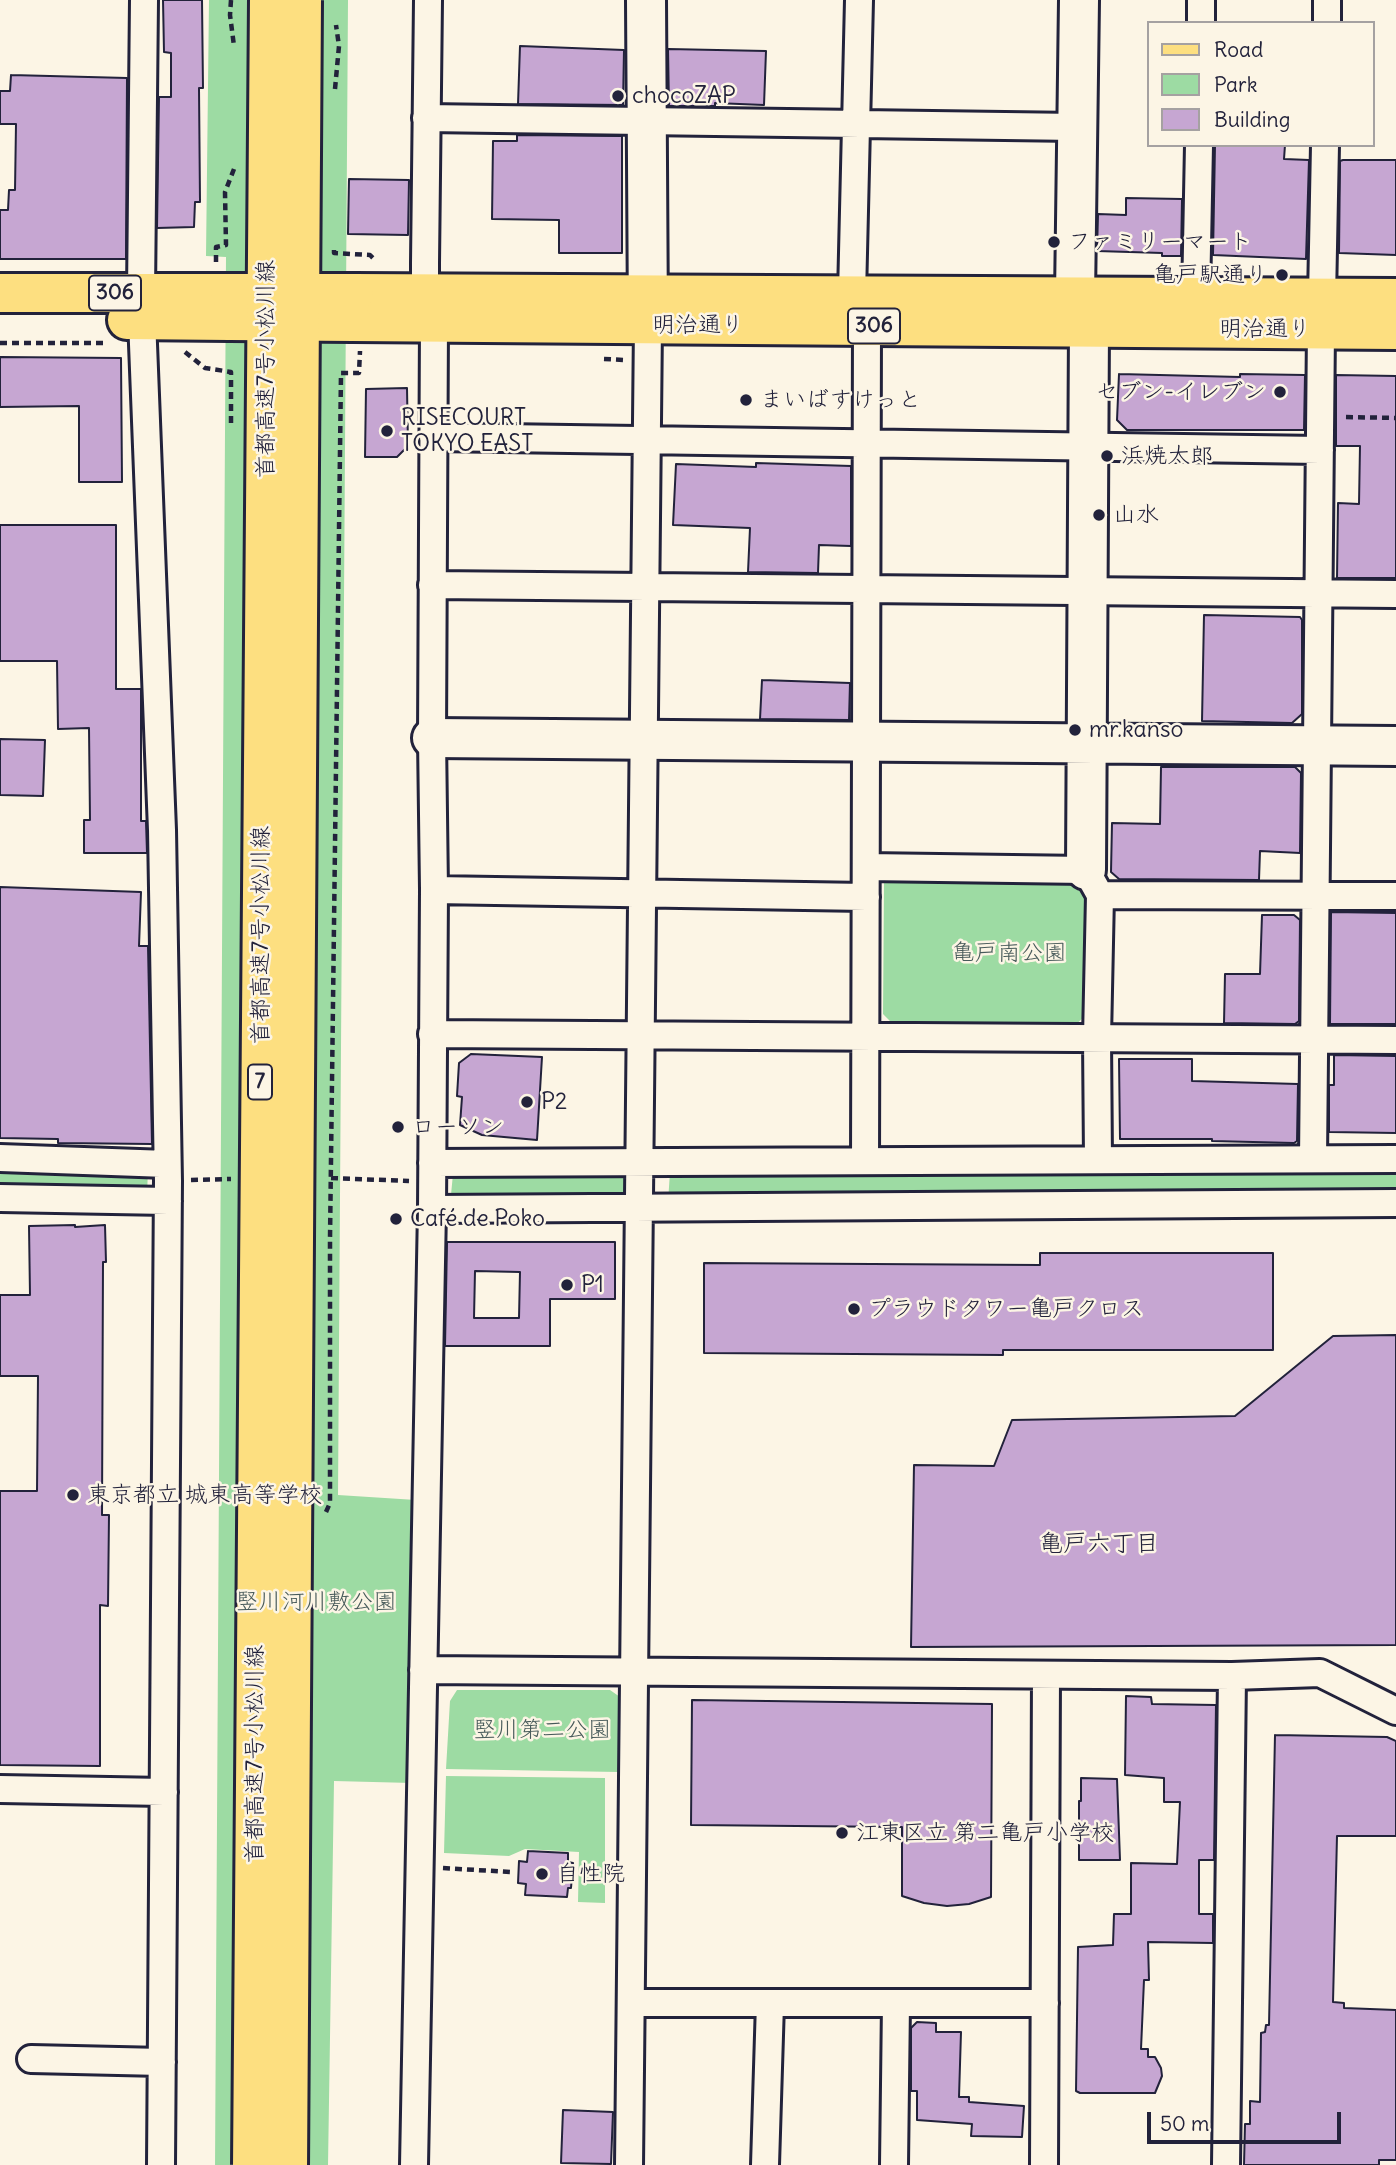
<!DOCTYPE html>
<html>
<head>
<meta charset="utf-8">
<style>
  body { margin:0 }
  #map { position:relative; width:1396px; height:2165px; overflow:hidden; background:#fcf5e5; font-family:Delius,sans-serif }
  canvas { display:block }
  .legend { position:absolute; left:1147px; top:21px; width:228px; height:126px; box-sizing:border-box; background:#fcf5e5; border:2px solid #a5a1a1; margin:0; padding:9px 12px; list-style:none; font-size:21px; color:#22223b }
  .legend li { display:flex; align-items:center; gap:14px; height:35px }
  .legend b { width:35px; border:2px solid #a5a1a1 }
  .scale { position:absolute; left:1147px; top:2112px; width:194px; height:32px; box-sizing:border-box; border:4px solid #22223b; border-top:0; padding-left:9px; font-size:21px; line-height:24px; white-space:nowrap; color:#22223b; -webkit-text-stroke:5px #fcf5e5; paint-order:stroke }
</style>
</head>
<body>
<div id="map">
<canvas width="1396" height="2165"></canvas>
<ul class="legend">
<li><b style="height:9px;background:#fddf80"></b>Road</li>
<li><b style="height:19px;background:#9ddba3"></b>Park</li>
<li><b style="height:19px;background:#c6a6d2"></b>Building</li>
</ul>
<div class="scale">50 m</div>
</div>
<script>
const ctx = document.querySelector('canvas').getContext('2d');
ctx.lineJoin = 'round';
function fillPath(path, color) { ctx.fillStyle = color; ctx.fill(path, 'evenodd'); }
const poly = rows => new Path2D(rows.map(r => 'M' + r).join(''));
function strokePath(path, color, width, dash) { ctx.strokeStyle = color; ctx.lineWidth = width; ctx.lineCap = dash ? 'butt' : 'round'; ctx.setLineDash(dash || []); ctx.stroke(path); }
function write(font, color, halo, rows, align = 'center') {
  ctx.font = font + ' Delius,"Klee One",sans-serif'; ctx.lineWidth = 5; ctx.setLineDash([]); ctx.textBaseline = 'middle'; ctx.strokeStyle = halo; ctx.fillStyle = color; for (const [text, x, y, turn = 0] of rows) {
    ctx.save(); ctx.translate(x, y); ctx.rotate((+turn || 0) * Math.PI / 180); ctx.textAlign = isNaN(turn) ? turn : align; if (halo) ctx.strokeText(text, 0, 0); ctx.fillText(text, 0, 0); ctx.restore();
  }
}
fillPath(poly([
  [209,0,348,0,338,1495,416,1500,412,1783,334,1781,328,2165,215,2165,226,257,206,256],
  [891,875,1077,880,1089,894,1086,1015,1070,1030,895,1026,883,1014,884,883],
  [1396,1163,1396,1193,668,1202,670,1172],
  [0,1164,148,1169,147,1195,0,1193],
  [628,1173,627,1201,450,1205,453,1174],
  [457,1690,610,1690,620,1697,618,1772,446,1769,450,1701],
  [446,1776,605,1778,605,1903,578,1902,579,1852,525,1849,509,1856,444,1853]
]), '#9ddba3');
const building = poly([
  [163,0,202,0,203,88,199,88,200,202,195,202,194,227,157,228,159,97,171,97,171,53,164,52,163,0],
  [520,46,624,50,623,105,518,104,520,46],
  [668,49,766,51,764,105,715,103,715,106,669,106,668,49],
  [11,75,127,78,126,259,0,259,0,210,8,210,9,190,15,190,16,124,0,124,0,91,10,91,11,75],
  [517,135,622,136,622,253,559,253,559,220,492,219,493,141,517,141,517,135],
  [1215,145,1285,145,1284,159,1309,160,1306,259,1213,255,1215,145],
  [1343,160,1396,160,1396,255,1339,253,1340,161,1343,160],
  [349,179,409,180,408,235,348,234,349,179],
  [1126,198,1182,199,1181,256,1162,256,1162,253,1097,251,1098,214,1126,215,1126,198],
  [0,357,121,358,122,482,79,482,79,406,0,407,0,357],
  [1119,374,1240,377,1240,374,1305,375,1304,430,1127,430,1117,420,1119,374],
  [1336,375,1396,376,1396,578,1337,578,1338,503,1359,504,1360,446,1336,446,1336,375],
  [407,388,408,446,397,457,365,457,366,389,407,388],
  [756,463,851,466,851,546,819,545,818,573,748,572,750,528,673,525,676,464,756,467,756,463],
  [0,525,116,525,116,689,141,689,141,821,146,821,147,853,84,853,84,820,90,820,89,728,58,729,57,661,0,661,0,525],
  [1204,615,1300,617,1302,620,1302,714,1292,723,1202,721,1204,615],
  [762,680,850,683,849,720,760,719,762,680],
  [0,739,45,740,43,796,0,795,0,739],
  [1161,767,1295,767,1301,773,1300,853,1260,851,1259,880,1119,879,1111,872,1112,823,1160,824,1161,767],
  [0,887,141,892,139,946,148,946,152,1144,58,1143,58,1139,0,1138,0,887],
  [1331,912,1396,913,1396,1024,1330,1024,1331,912],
  [1262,915,1294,915,1300,920,1299,1021,1295,1024,1224,1023,1225,974,1260,974,1262,915],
  [471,1054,542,1057,537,1140,482,1135,460,1125,462,1097,457,1096,459,1063,471,1054],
  [1334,1055,1396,1056,1396,1133,1329,1132,1329,1085,1334,1085,1334,1055],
  [1119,1059,1192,1059,1192,1081,1298,1084,1297,1141,1294,1143,1212,1141,1212,1139,1120,1139,1119,1059],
  [75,1225,75,1227,105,1225,106,1262,103,1262,102,1515,109,1515,108,1606,100,1605,100,1766,0,1765,0,1491,37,1491,38,1376,0,1376,0,1295,30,1295,29,1226,75,1225],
  [447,1242,615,1242,615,1299,550,1299,550,1346,445,1346,447,1242],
  [475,1271,520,1272,519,1318,474,1318,475,1271],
  [1040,1253,1273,1253,1273,1350,1003,1350,1003,1355,704,1353,704,1263,1040,1265,1040,1253],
  [1396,1335,1396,1645,911,1647,914,1465,994,1466,1012,1420,1235,1416,1333,1336,1396,1335],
  [1126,1696,1151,1697,1152,1704,1216,1705,1214,1860,1199,1860,1199,1914,1213,1914,1213,1943,1148,1942,1149,1980,1144,1980,1141,2049,1148,2049,1148,2057,1155,2057,1161,2068,1162,2076,1155,2093,1080,2093,1076,2091,1078,1947,1113,1945,1114,1914,1131,1914,1131,1863,1177,1864,1180,1802,1164,1802,1164,1778,1125,1775,1126,1696],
  [692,1700,992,1704,991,1897,969,1904,947,1906,924,1903,902,1896,902,1827,691,1825,692,1700],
  [1275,1735,1387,1737,1396,1741,1396,1836,1337,1836,1333,2002,1344,2003,1344,2008,1396,2010,1396,2160,1379,2160,1379,2165,1244,2165,1245,2124,1250,2124,1250,2101,1260,2102,1261,2033,1265,2032,1266,2025,1269,2025,1275,1735],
  [1081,1778,1117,1779,1120,1860,1079,1860,1079,1801,1081,1801,1081,1778],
  [528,1851,568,1853,568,1862,573,1863,571,1888,568,1888,567,1897,525,1895,526,1884,518,1883,519,1861,527,1862,528,1851],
  [917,2022,936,2023,936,2032,961,2032,959,2097,969,2097,969,2102,1024,2106,1022,2137,971,2136,972,2124,917,2120,917,2091,911,2091,911,2028,917,2022],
  [563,2110,613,2112,611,2164,561,2163,563,2110]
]);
fillPath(building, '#c6a6d2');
strokePath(building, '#22223b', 2);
const street = poly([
  [144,0,141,293,162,830,168,1181,161,2165],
  [1201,23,1201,0],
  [1327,23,1327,0],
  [426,118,1077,127],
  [852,295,859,0],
  [1196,297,1199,145],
  [1322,298,1325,145],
  [433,437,1320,450],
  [432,585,1396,594],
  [866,867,1086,870,1100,895,1097,1038,1098,1160],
  [434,890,866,897],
  [1100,895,1396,896],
  [432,1034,1396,1040],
  [0,1158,167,1164],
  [1313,1159,1321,329],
  [865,1161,867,326],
  [432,1163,1396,1159],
  [0,1198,168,1201],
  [432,1209,1396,1203],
  [423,1670,1232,1676,1320,1673,1396,1711],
  [0,1789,164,1792],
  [631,2003,1045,2003],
  [31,2059,162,2062],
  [414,2165,432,1209,434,890,432,738,434,323,425,293,425,263,428,0],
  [629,2165,648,324],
  [765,2165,770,2003],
  [894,2165,896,2003],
  [1044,2165,1046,1675],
  [1226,2165,1232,1676]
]);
const secondary = poly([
  [646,0,648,324],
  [1079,0,1075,297,1089,327,1086,870],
  [432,738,1396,746]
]);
const primary = poly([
  [0,293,230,293],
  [354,293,1396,298],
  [127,320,230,321],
  [353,322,1396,330]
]);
strokePath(street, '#22223b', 32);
strokePath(secondary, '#22223b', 44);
strokePath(primary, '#22223b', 44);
strokePath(poly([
  [231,0,230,15,234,46],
  [335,89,339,46,336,25],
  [334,250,334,253,370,255,376,261],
  [216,262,216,247,226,245,225,192,234,169],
  [0,343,108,343],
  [185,352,205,368,231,372,231,424],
  [604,359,624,360],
  [1346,417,1396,418],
  [331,1178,409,1181],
  [191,1180,231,1179],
  [326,1512,330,1503,330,1239,341,373,359,373,360,351],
  [443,1868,510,1872]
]), '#22223b', 4.5, [7, 5]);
strokePath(street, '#fcf5e5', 26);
strokePath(secondary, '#fcf5e5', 38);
strokePath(primary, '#fddf80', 38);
const primaryBridge = poly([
  [230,293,354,293],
  [230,321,353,322]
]);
const highwayBridge = poly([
  [252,2165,269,0],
  [288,2165,302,0]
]);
strokePath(primaryBridge, '#22223b', 44, []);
strokePath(highwayBridge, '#22223b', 44, []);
strokePath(primaryBridge, '#fddf80', 38);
strokePath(highwayBridge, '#fddf80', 38);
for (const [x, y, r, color] of [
  [618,96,7,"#22223b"],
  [1054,242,7,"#22223b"],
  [1282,275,7,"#22223b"],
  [1280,392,7,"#22223b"],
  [746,400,7,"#22223b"],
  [387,431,7,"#22223b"],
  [1107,456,7,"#22223b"],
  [1099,515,7,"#22223b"],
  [1075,730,7,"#22223b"],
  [527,1102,7,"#22223b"],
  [398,1127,7,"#22223b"],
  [396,1219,7,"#22223b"],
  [567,1285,7,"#22223b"],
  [854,1309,7,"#22223b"],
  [73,1495,7,"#22223b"],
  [842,1833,7,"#22223b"],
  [542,1874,7,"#22223b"]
]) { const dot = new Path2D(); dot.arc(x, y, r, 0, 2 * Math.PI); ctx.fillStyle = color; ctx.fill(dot); strokePath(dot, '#fcf5e5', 2.5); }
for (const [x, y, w] of [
  [115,293,52],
  [874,326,52],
  [260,1082,24]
]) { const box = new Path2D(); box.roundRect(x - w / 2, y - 17.5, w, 35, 5); ctx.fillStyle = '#fcf5e5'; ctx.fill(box); strokePath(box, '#22223b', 2); }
write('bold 21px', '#22223b', null, [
  ["306",115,293],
  ["306",874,326],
  ["7",260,1082]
]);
write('23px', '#22223b', '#fcf5e5', [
  ["chocoZAP",632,96],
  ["ファミリーマート",1068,242],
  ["亀戸駅通り",1268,275,"right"],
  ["セブン-イレブン",1266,392,"right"],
  ["まいばすけっと",760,400],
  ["RISECOURT",401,418],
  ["TOKYO EAST",401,444],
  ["浜焼太郎",1121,456],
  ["山水",1113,515],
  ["mr.kanso",1089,730],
  ["P2",541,1102],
  ["ローソン",412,1127],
  ["Café de Poko",410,1219],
  ["P1",581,1285],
  ["プラウドタワー亀戸クロス",868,1309],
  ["東京都立 城東高等学校",87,1495],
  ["江東区立 第二亀戸小学校",856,1833],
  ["自性院",556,1874]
], 'left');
write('23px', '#22223b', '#fcf5e5', [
  ["明治通り",698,325],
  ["明治通り",1265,329],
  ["首都高速7号小松川線",266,369,-90],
  ["首都高速7号小松川線",261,935,-90],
  ["首都高速7号小松川線",255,1754,-90]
]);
write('23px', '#475a5a', '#fcf5e5', [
  ["亀戸南公園",1009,953],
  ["竪川河川敷公園",316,1602],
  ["竪川第二公園",542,1730]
]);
write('24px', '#22223b', '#fcf5e5', [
  ["亀戸六丁目",1099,1544]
]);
</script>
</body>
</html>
